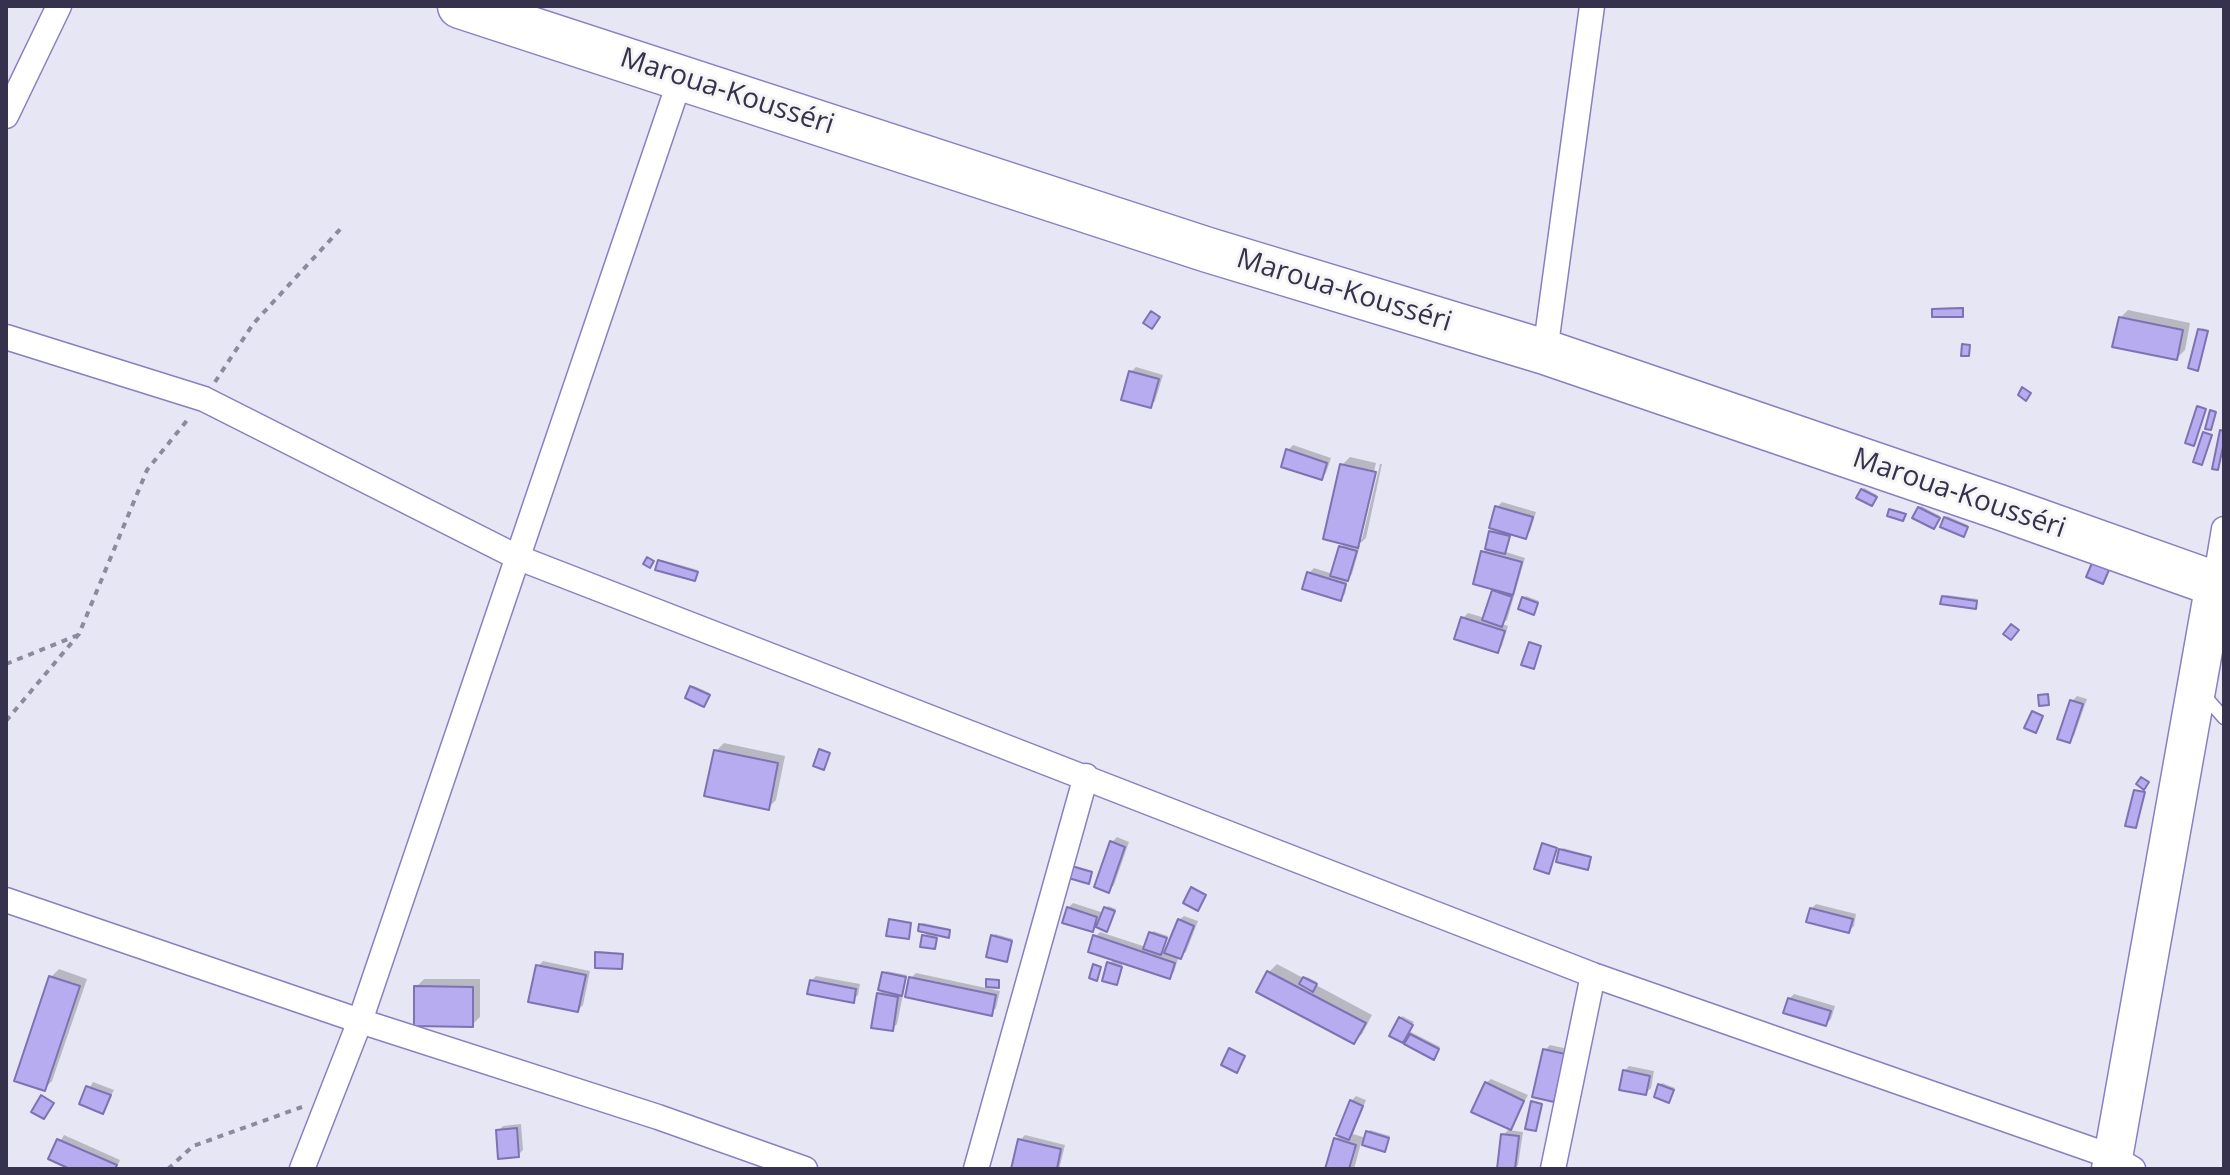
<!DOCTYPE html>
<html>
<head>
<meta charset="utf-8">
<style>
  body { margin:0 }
  #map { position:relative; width:2230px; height:1175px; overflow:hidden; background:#e7e6f4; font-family:"Open Sans",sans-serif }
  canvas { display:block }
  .frame { position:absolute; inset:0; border:8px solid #36324d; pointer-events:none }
</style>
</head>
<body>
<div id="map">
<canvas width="2230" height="1175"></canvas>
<div class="frame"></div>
</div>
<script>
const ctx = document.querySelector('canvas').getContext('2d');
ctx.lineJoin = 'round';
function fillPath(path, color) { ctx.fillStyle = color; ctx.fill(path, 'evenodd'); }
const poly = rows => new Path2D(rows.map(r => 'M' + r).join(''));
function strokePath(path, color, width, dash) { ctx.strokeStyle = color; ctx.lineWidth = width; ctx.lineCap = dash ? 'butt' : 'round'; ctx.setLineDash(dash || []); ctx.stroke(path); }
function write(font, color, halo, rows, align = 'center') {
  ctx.font = font + ' "Open Sans",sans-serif'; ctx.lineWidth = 6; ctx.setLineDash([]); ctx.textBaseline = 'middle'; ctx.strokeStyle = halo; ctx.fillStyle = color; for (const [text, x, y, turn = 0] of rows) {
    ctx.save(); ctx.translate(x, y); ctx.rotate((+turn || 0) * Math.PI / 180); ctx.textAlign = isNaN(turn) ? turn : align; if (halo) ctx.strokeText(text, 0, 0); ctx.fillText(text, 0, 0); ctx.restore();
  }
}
fillPath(poly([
  [1964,307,1962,315,1934,310,1936,308],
  [2128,310,2190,323,2185,350,2177,358,2120,318],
  [2202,328,2209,330,2198,369,2200,330],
  [1136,367,1163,375,1155,401,1150,406,1131,372],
  [1293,445,1331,458,1326,473,1321,478,1288,450],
  [1350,457,1376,463,1358,539,1362,539,1380,464,1382,464,1366,538,1358,545,1360,546,1352,574,1348,579,1345,594,1341,599,1309,573,1314,568,1333,574,1341,547,1345,543,1342,465],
  [1864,488,1877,495,1873,502,1862,490],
  [1502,502,1536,512,1530,532,1525,537,1511,532,1506,552,1525,558,1507,620,1502,624,1508,626,1502,646,1497,651,1463,618,1468,613,1485,618,1495,588,1483,552,1487,549,1491,532,1495,528,1497,507],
  [1921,506,1940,516,1936,525,1920,508],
  [1947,516,1968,525,1965,533,1946,518],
  [662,560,698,570,696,577,660,561],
  [1946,595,1978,599,1977,605,1975,607,1944,597],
  [1526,596,1539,601,1535,611,1524,598],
  [694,686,710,693,706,702,692,687],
  [2077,696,2087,699,2074,736,2069,741,2072,701],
  [724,743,785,756,776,800,768,808,716,751],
  [1117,837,1129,842,1114,885,1109,890,1112,842],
  [1563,848,1592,856,1589,865,1561,850],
  [1072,865,1093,871,1090,880,1089,882,1068,875],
  [1073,903,1104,913,1108,906,1116,909,1108,928,1097,925,1092,930,1068,908],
  [1816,904,1856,914,1854,926,1849,931,1811,909],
  [1184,916,1198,921,1186,952,1179,956,1174,972,1169,977,1123,962,1118,981,1109,964,1114,959,1095,937,1100,932,1146,947,1153,931,1168,936,1162,952,1166,954,1179,920],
  [892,919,912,922,909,937,890,920],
  [923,923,951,929,950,934,938,933,934,947,924,936,929,932,921,925],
  [995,934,1013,939,1007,960,993,936],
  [599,951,624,953,623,965,622,967,597,953],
  [543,961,590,971,583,1005,578,1010,538,966],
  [1277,964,1305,979,1307,977,1317,982,1316,985,1372,1015,1362,1034,1354,1042,1259,991,1269,972],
  [59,969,87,979,52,1081,44,1089,51,977],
  [886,971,907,975,897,1024,892,1029,879,994,884,989],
  [916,973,1000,991,996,1008,991,1013,911,978],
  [816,976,860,984,858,995,853,1000,811,981],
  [424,979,480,979,480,1017,472,1025,416,987],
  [1794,994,1835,1006,1831,1019,1826,1024,1789,999],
  [1402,1016,1414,1022,1409,1031,1440,1047,1433,1057,1392,1035],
  [1550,1045,1568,1049,1558,1095,1553,1100,1545,1050],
  [1629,1066,1654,1071,1651,1088,1646,1093,1624,1071],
  [1491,1079,1528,1095,1510,1128,1486,1083],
  [93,1082,114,1090,102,1112,81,1103],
  [1662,1083,1675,1088,1669,1101,1660,1085],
  [1356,1096,1366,1100,1353,1134,1366,1138,1370,1130,1390,1136,1386,1148,1384,1150,1361,1143,1354,1169,1328,1169,1336,1139,1341,1135,1351,1101],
  [521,1124,523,1150,518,1155,498,1131,503,1126],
  [1508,1130,1523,1132,1518,1165,1515,1169,1506,1169,1503,1135],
  [64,1135,120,1160,116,1169,75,1169,50,1158],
  [1025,1135,1065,1145,1059,1169,1018,1169,1020,1140]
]), '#0003');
const building = poly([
  [1963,308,1963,317,1932,317,1932,309,1963,308],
  [1151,311,1160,317,1152,329,1143,323,1151,311],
  [2119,317,2183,330,2177,360,2112,347,2119,317],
  [2198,329,2208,331,2198,371,2188,368,2198,329],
  [1962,344,1970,345,1969,356,1961,356,1962,344],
  [1129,371,1159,379,1151,408,1121,400,1129,371],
  [2022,387,2031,393,2026,401,2018,395,2022,387],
  [2197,406,2206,409,2194,446,2185,443,2197,406],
  [2210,410,2216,412,2211,430,2205,429,2210,410],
  [2220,430,2224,431,2224,442,2218,470,2212,469,2220,430],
  [2203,432,2212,435,2202,465,2193,462,2203,432],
  [1286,449,1327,463,1322,480,1281,467,1286,449],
  [1340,464,1376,472,1358,548,1323,539,1340,464],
  [1861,489,1877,497,1872,506,1856,498,1861,489],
  [1495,506,1533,517,1526,539,1489,528,1495,506],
  [1918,507,1940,518,1934,529,1912,518,1918,507],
  [1889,509,1906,514,1903,521,1887,516,1889,509],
  [1944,517,1968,527,1964,537,1940,527,1944,517],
  [1489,531,1510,536,1505,554,1485,549,1489,531],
  [1339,546,1357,551,1348,581,1330,576,1339,546],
  [1481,551,1522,562,1513,595,1473,584,1481,551],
  [647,557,654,561,650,568,643,564,647,557],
  [658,560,698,572,695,581,655,570,658,560],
  [2092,563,2109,570,2103,584,2086,577,2092,563],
  [1307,572,1346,584,1341,601,1302,589,1307,572],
  [1492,590,1512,597,1502,627,1482,620,1492,590],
  [1942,596,1977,601,1976,609,1940,604,1942,596],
  [1522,597,1538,603,1534,615,1518,609,1522,597],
  [1461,617,1505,631,1498,653,1454,639,1461,617],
  [2011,624,2019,630,2011,640,2003,634,2011,624],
  [1529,642,1541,646,1534,669,1521,665,1529,642],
  [690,686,710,695,704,707,685,698,690,686],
  [2048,694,2049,705,2039,706,2038,695,2048,694],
  [2070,700,2083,704,2070,743,2057,739,2070,700],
  [2032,711,2043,716,2036,733,2024,728,2032,711],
  [819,749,830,753,824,770,813,766,819,749],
  [714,750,778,763,769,810,704,796,714,750],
  [2141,777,2149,782,2144,790,2136,784,2141,777],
  [2134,790,2145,792,2136,828,2125,826,2134,790],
  [1110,841,1125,847,1109,893,1094,887,1110,841],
  [1542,843,1557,848,1549,874,1534,869,1542,843],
  [1559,849,1591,857,1588,870,1556,862,1559,849],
  [1068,865,1092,872,1089,884,1065,877,1068,865],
  [1191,887,1206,895,1198,911,1183,903,1191,887],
  [1067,907,1097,917,1093,932,1062,923,1067,907],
  [1104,907,1115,911,1107,932,1096,927,1104,907],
  [1810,908,1853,919,1849,933,1806,922,1810,908],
  [889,919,911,923,909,939,886,936,889,919],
  [1178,919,1194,926,1181,959,1164,953,1178,919],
  [919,924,950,930,949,938,918,931,919,924],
  [1149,932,1167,938,1161,955,1143,949,1149,932],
  [922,935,937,938,935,949,920,947,922,935],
  [991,935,1012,941,1007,962,986,957,991,935],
  [1093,935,1175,963,1170,979,1088,952,1093,935],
  [595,952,623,954,622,969,595,968,595,952],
  [1107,962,1122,967,1117,985,1102,981,1107,962],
  [1093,964,1101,967,1097,981,1089,978,1093,964],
  [536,965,586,975,578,1012,528,1002,536,965],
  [1267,971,1366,1023,1354,1044,1256,992,1267,971],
  [882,972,906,977,902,996,878,990,882,972],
  [49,976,80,986,45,1091,14,1081,49,976],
  [909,977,996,995,992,1016,905,997,909,977],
  [1303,977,1317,984,1313,992,1299,984,1303,977],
  [986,979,999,980,999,988,986,987,986,979],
  [810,980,856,989,854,1003,807,994,810,980],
  [414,986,473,987,473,1027,414,1026,414,986],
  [877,993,898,997,893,1031,871,1028,877,993],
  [1788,998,1831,1011,1826,1026,1783,1013,1788,998],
  [1399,1017,1413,1025,1403,1043,1389,1036,1399,1017],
  [1410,1034,1439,1049,1434,1060,1404,1044,1410,1034],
  [1229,1048,1245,1056,1237,1073,1221,1065,1229,1048],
  [1543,1049,1565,1054,1554,1102,1532,1097,1543,1049],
  [1623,1070,1650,1076,1646,1095,1619,1090,1623,1070],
  [1485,1082,1524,1101,1511,1130,1471,1112,1485,1082],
  [1658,1084,1674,1090,1669,1103,1654,1097,1658,1084],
  [86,1086,111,1095,103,1114,79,1104,86,1086],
  [41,1095,54,1103,44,1119,31,1112,41,1095],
  [1350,1100,1363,1106,1349,1140,1336,1135,1350,1100],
  [1531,1101,1542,1104,1536,1131,1525,1129,1531,1101],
  [517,1128,519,1157,498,1159,496,1130,517,1128],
  [1366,1131,1389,1138,1385,1152,1362,1145,1366,1131],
  [1501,1134,1519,1136,1515,1169,1497,1169,1501,1134],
  [1334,1138,1356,1145,1349,1169,1325,1169,1334,1138],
  [57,1139,117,1165,115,1169,70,1169,48,1159,57,1139],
  [1018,1139,1061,1149,1057,1169,1011,1169,1018,1139]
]);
fillPath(building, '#b7acf0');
strokePath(building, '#7e72b2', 2);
const lane = poly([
  [2203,694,2224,718]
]);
const street = poly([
  [6,116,59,6],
  [6,337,204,399,519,558,1593,975,2113,1157,2133,1169],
  [1545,352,1592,6],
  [2215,583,2224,529],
  [6,900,360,1021,658,1117,805,1169],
  [302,1169,360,1021,681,77],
  [976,1169,1086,776],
  [1553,1169,1593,975]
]);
const primary = poly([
  [2111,1169,2215,583]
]);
const highway = poly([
  [460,6,1208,250,1545,352,1999,507,2224,587]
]);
strokePath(lane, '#8a7fc0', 15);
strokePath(street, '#8a7fc0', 27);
strokePath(primary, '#8a7fc0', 41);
strokePath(highway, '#8a7fc0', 47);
strokePath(poly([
  [215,382,253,324,344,225],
  [6,664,78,635],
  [6,721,79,634,147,470,189,418],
  [168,1169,193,1146,302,1107]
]), '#8d8a9f', 4, [6, 6]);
strokePath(lane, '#fff', 12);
strokePath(street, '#fff', 24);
strokePath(primary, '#fff', 38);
strokePath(highway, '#fff', 44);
write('28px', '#36324d', '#f5f5f5', [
  ["Maroua-Kousséri",727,92,18],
  ["Maroua-Kousséri",1344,291,17],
  ["Maroua-Kousséri",1959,494,19]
]);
</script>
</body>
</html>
